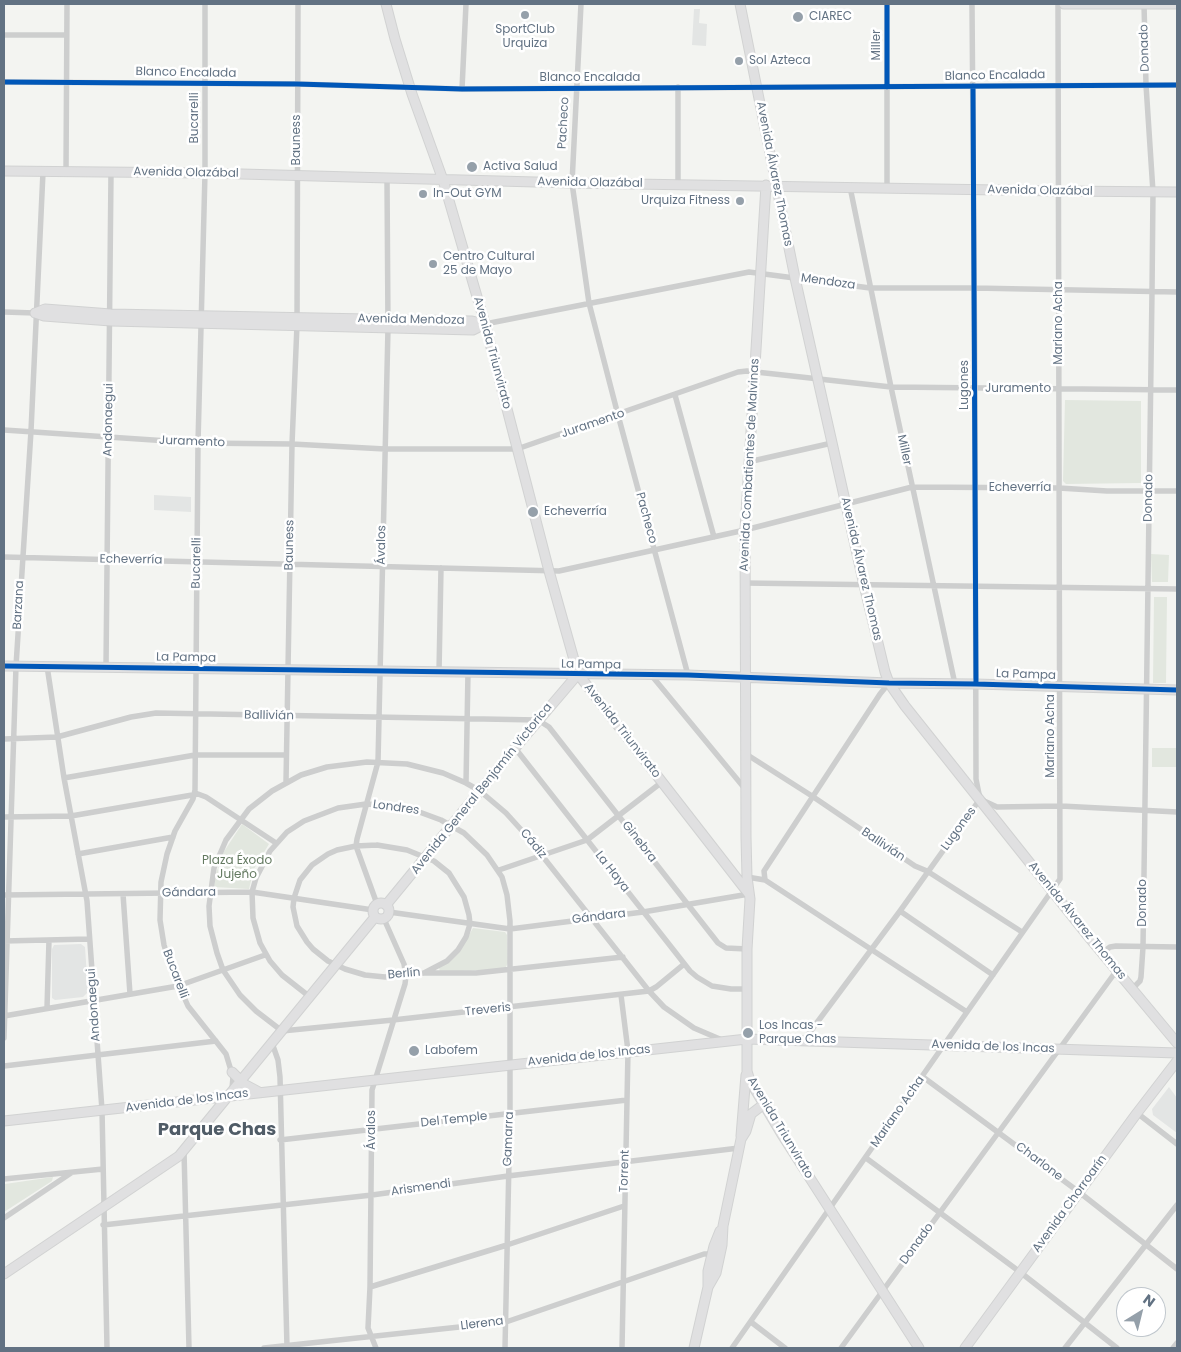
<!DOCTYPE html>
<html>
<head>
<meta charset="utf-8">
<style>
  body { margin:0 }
  #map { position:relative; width:1181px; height:1352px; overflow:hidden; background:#f3f4f1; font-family:Poppins,sans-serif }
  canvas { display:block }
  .frame { position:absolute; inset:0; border:5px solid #627283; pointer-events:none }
  .north { position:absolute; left:1116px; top:1287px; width:50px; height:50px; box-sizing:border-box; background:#fff; border:1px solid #c0c7cd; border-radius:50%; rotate:36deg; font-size:14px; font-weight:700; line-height:20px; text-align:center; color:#627283 }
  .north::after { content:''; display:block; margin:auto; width:18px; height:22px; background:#95a0aa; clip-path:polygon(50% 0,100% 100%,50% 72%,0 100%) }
</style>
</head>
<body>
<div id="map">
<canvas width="1181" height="1352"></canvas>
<div class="frame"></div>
<div class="north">N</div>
</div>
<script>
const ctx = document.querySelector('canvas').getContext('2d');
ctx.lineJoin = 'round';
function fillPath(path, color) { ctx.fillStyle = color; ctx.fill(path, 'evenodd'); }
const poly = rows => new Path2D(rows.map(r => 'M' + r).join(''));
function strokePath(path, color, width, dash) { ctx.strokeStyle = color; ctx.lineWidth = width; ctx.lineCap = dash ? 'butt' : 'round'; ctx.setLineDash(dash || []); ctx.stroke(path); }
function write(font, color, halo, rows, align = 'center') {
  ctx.font = font + ' Poppins,sans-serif'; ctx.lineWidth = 5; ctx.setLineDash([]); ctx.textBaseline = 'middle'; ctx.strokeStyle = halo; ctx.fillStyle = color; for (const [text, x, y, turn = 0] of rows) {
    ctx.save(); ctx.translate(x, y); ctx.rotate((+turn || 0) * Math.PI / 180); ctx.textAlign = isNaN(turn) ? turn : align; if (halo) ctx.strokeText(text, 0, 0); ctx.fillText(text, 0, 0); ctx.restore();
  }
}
fillPath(poly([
  [694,9,700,9,699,23,707,24,706,46,692,45],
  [154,495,191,497,191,512,154,510],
  [81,944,85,947,88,992,83,997,55,1000,52,998,52,949,54,945],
  [1169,1087,1177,1098,1177,1133,1153,1115,1152,1109]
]), '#e3e5e4');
fillPath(poly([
  [1065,400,1141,401,1141,483,1066,484,1063,481],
  [1151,554,1169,555,1168,582,1152,582],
  [1154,597,1167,597,1166,683,1153,683],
  [1152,748,1177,748,1177,767,1152,767],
  [242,824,269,844,254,869,249,889,214,887,216,874,223,853],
  [473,928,505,932,507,935,508,963,506,967,503,969,440,972,439,968,460,951],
  [53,1177,52,1181,4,1212,5,1184]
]), '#e2e7df');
const secondary = poly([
  [386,4,395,39,412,94,443,180,485,324,549,571,578,674,749,894],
  [740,4,795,278,864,585,885,672,889,683,905,706,1088,936,1177,1043],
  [1064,4,1177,4],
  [4,171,205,173,572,183,1059,191,1177,192],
  [766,185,745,530,746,837,747,877,750,899,747,949,747,1071,750,1081,781,1133,919,1348],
  [35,313,44,316,111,321,473,330,485,324],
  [35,313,45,309,111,314,471,321,485,324],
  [4,666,688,675,889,683,976,684,1177,690],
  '373 911a8 8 0 1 1 16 0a8 8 0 1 1-16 0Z',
  [386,905,515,748,578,674],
  [232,1072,244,1084,259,1092],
  [4,1121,747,1039,1177,1053],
  [741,1136,746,1075],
  [4,1274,179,1156,375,917],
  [708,1287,716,1273,722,1245,723,1226,741,1139,746,1131,751,1114,764,1104],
  [694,1348,708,1287,708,1271,714,1246,720,1231],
  [965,1348,1137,1113,1177,1061]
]);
strokePath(secondary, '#d1d2d2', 11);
strokePath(poly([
  [205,4,205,173,198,443,195,790,193,799,175,831,167,854,161,882,160,920,164,945,171,968,188,1006,226,1054,233,1077,232,1089],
  [581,4,572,183,589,303,618,415,688,675],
  [4,35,66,35],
  [4,82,297,84,462,89,1177,85],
  [678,87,678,184],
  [462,89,466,4],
  [66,172,67,4],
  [850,187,891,387,955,684],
  [887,187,887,4],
  [4,312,35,313],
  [485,324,749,272,870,288,974,288,1177,292],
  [675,395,714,537],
  [4,430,198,443,292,444,385,449,517,449,738,372,747,371,891,387,1177,390],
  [748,462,832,443],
  [4,557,559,571,745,530,912,487,1059,488,1107,491,1177,491],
  [744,583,1177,589],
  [47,666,64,778,87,901,102,1110,107,1348],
  [106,667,111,173],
  [439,672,441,568],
  [652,676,746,790],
  [4,739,57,737,131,717,156,713,538,720,549,727,718,943,726,948,747,949],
  [515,748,690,971,697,977,712,986,731,989,747,989],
  [746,754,812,796,915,866,927,871,1022,932],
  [64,778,195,755,286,755],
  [286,782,292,444,297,325,298,4],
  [466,783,468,672],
  [982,800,997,807,1061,806,1177,812],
  [4,817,71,816,198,794,206,797,276,843],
  [377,845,407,850,434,861,449,873,464,897,469,915,470,924,466,937,458,950,447,961,424,973,385,977,365,975,345,969,328,961,313,949,307,942,297,926,293,907,294,898,300,880,312,865,328,854,337,850,356,846,377,845],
  [78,854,173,837],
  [499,870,587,840,662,782],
  [747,877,765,880,967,1012],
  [765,880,764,871,880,694,889,683],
  [123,894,130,994],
  [4,895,252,892,373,910],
  [377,904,356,846,357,839,378,762,388,328,387,179],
  [900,911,993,975],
  [389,912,510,929,643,912,749,894],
  [4,941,89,939],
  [1102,953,1110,947,1116,946,1177,947],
  [684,964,656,987,649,991,393,1020,282,1031,256,1011,240,995,223,970,217,953,210,926,209,906,214,868,226,840,249,809,272,791,301,775,327,767,367,762,407,764,443,773,466,783,480,791,506,813,525,834,649,991,664,1007,694,1028,722,1040],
  [426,973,476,973,623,957],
  [1132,989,1140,981,1141,977,1143,947,1152,292,1153,192,1146,85,1144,4],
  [621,995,628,1051,622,1348],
  [310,997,282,975,270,961,260,943,253,918,252,892,256,878,270,851,287,832,304,821,338,808,366,804,387,805,414,810,441,820,464,833,487,855,502,877,507,895,510,921,510,1114,505,1348],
  [47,1008,49,940],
  [4,1016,178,986,265,955],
  [4,1038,16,666,31,431,43,172],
  [804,1040,900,911,980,799,976,779,975,389,972,4],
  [272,1043,278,1060,280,1077,287,1347],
  [4,1066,216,1041],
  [923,1077,1079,1192,1177,1269],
  [1137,1113,1177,1144],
  [280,1140,627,1100],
  [184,1151,189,1348],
  [866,1158,1020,1272,1117,1348],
  [4,1179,103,1169],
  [4,1218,71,1173],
  [103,1225,372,1195,508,1176,739,1148],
  [370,1287,507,1245,624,1206],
  [751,1322,785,1348],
  [264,1348,506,1322,704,1254,715,1254],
  [376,1348,368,1328,370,1287,372,1090,405,984,406,976,404,964,384,919],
  [732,1348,1060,879,1058,4],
  [841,1348,1117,970],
  [1065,1348,1177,1205],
  [1173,1348,1177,1343]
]), '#cdcece', 5.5);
strokePath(secondary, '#e0e0e1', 9);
strokePath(poly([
  [4,82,297,84,462,89,1177,85],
  [973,86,976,684],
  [887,87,887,4],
  [4,666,688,675,889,683,976,684,1177,690]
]), '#0057b8', 5);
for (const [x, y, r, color] of [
  [525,15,5,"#95a0aa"],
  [798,17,6,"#95a0aa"],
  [739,61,5,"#95a0aa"],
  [472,167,6,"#95a0aa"],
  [423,194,5,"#95a0aa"],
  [740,201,5,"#95a0aa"],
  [433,264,5,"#95a0aa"],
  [533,512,6,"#95a0aa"],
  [748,1033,6,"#95a0aa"],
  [414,1051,6,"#95a0aa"]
]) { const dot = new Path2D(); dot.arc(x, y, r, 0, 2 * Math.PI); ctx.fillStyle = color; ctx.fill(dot); strokePath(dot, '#fff', 2); }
write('12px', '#627283', '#fff', [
  ["CIAREC",809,17],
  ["SportClub",525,30,"center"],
  ["Urquiza",525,44,"center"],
  ["Sol Azteca",749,61],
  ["Activa Salud",483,167],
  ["In-Out GYM",433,194],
  ["Urquiza Fitness",730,201,"right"],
  ["Centro Cultural",443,257],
  ["25 de Mayo",443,271],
  ["Echeverría",544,512],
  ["Los Incas -",759,1026],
  ["Parque Chas",759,1040],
  ["Labofem",425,1051]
], 'left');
write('12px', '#627283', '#fff', [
  ["Miller",877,45,-90],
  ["Donado",1145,48,-92],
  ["Blanco Encalada",186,73,1],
  ["Blanco Encalada",995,76,-1],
  ["Blanco Encalada",590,78],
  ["Bucarelli",195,118,-90],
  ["Pacheco",564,123,-87],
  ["Bauness",297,140,-90],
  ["Avenida Olazábal",186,173,1],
  ["Avenida Álvarez Thomas",774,174,79],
  ["Avenida Olazábal",590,183,1],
  ["Avenida Olazábal",1040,191,1],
  ["Mendoza",828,282,8],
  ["Avenida Mendoza",411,320,1],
  ["Mariano Acha",1059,323,-90],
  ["Avenida Triunvirato",492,353,75],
  ["Lugones",965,385,-90],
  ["Juramento",1018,389],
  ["Andonaegui",109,420,-89],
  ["Juramento",593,424,-19],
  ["Juramento",192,442,2],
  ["Miller",904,450,78],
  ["Avenida Combatientes de Malvinas",750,465,-87],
  ["Echeverría",1020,488],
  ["Donado",1149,498,-89],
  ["Pacheco",646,518,75],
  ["Bauness",290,545,-89],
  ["Ávalos",382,545,-89],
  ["Echeverría",131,560,1],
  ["Bucarelli",197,563,-89],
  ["Avenida Álvarez Thomas",861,569,77],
  ["Barzana",19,605,-87],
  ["La Pampa",186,658,1],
  ["La Pampa",591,665,1],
  ["La Pampa",1026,675,2],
  ["Ballivián",269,716,1],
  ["Avenida Triunvirato",622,731,52],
  ["Mariano Acha",1051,736,-90],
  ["Avenida General Benjamín Victorica",482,789,-51],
  ["Londres",396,808,8],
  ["Lugones",959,829,-54],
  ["Ginebra",639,842,52],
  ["Cádiz",533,844,51],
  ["Ballivián",883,845,34],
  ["La Haya",612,872,52],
  ["Gándara",189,893,-1],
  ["Donado",1143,903,-90],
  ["Gándara",599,917,-7],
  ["Avenida Álvarez Thomas",1077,921,51],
  ["Bucarelli",175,974,69],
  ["Berlín",404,974,-5],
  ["Andonaegui",94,1005,-94],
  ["Treveris",488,1010,-6],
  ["Avenida de los Incas",993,1047,2],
  ["Avenida de los Incas",589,1056,-6],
  ["Avenida de los Incas",187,1101,-7],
  ["Mariano Acha",898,1112,-55],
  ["Del Temple",454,1120,-6],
  ["Avenida Triunvirato",780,1128,59],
  ["Ávalos",372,1130,-90],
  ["Gamarra",509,1139,-88],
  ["Charlone",1039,1162,37],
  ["Torrent",625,1171,-88],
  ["Arismendi",421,1188,-8],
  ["Avenida Chorroarín",1070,1204,-54],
  ["Donado",917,1244,-54],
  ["Llerena",482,1324,-7]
]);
write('12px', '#647a61', '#fff', [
  ["Plaza Éxodo",237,861],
  ["Jujeño",237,875]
]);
write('bold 18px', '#505c67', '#fff', [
  ["Parque Chas",217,1130]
]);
</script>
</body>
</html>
